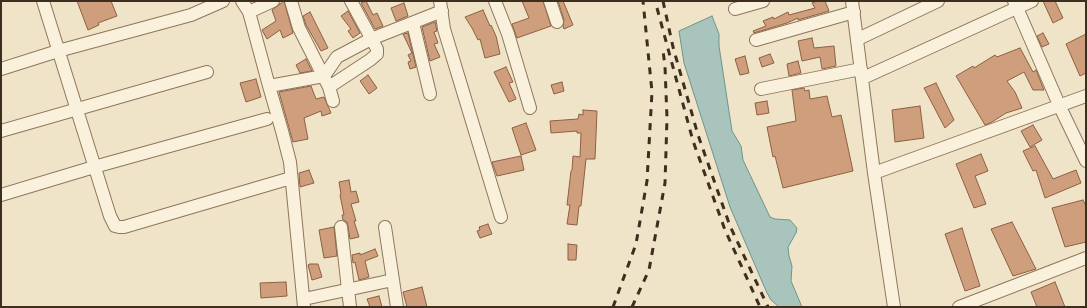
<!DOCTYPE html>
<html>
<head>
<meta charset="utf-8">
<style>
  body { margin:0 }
  #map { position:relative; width:1087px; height:308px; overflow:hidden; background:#f0e4c8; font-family:"Noto Serif",serif }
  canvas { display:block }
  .frame { position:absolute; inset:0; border:2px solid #3d2e20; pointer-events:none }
</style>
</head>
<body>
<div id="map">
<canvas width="1087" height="308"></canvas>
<div class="frame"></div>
</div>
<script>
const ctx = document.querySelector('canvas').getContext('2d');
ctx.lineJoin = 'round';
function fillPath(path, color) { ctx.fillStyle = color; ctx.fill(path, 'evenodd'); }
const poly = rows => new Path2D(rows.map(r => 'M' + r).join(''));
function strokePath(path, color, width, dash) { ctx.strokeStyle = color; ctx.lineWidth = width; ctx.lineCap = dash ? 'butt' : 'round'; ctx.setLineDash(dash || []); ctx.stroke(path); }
const water = poly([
  [712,16,719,34,719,46,732,131,741,146,743,160,770,217,775,219,790,220,797,228,796,233,788,247,789,256,792,266,791,281,802,307,779,307,771,300,767,293,730,207,684,63,679,31,712,16]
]);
fillPath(water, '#a9c4bc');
strokePath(water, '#6f938a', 1);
const building = poly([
  [77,1,111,1,117,16,98,23,99,25,88,30,77,1],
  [284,1,293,33,283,38,280,30,267,39,262,30,276,21,272,10,284,1],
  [366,1,373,15,377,13,383,26,375,29,361,3,366,1],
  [522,1,543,1,551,26,517,38,512,24,529,18,522,1],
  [558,1,563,1,573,25,564,29,563,26,564,20,558,1],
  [817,1,825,1,829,11,798,20,798,18,787,23,754,33,753,31,766,26,763,21,773,17,774,19,788,12,789,15,815,8,812,3,817,1],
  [1043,1,1055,1,1063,18,1053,23,1043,1],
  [404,3,408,16,396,21,391,8,404,3],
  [483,10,490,26,491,25,496,36,500,54,485,58,480,39,478,40,472,28,465,17,483,10],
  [348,11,360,33,353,38,348,31,351,29,341,16,348,11],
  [310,12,328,48,321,51,306,25,303,16,310,12],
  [435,22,437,31,434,32,438,43,434,44,440,57,430,61,422,27,435,22],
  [408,33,416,67,410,69,408,62,411,61,408,55,412,53,403,34,408,33],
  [1043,33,1049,44,1042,47,1037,36,1043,33],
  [1086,34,1086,73,1080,76,1066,44,1086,34],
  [812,38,814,48,834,46,836,66,822,69,820,57,802,61,798,41,812,38],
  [1020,48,1033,72,1036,70,1044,90,1033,90,1024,72,1007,81,1015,92,1022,108,1006,113,992,122,985,125,956,76,973,66,974,68,995,55,997,57,1020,48],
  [770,54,774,63,762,67,759,58,770,54],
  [745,56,749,73,740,75,735,59,745,56],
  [306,59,312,71,300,73,296,65,306,59],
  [798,61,801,73,789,76,787,64,798,61],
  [506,67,513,82,509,83,516,99,509,102,494,72,506,67],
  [368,75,377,88,369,94,360,81,368,75],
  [256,79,261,97,246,102,240,83,256,79],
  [562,82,564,91,554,94,551,85,562,82],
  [936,83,954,120,945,128,924,88,936,83],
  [311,86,316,99,324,97,331,113,322,116,321,111,304,118,308,139,293,142,279,92,311,86],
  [804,88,805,91,809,90,810,99,827,96,832,117,841,115,853,171,783,188,775,156,773,157,767,127,796,121,792,90,804,88],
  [767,101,769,113,757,115,755,103,767,101],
  [920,106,924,138,895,142,892,110,920,106],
  [583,110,597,111,595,159,586,159,581,206,579,206,577,225,567,224,570,205,567,205,571,171,572,170,573,156,580,157,581,133,577,133,577,131,551,133,550,121,578,119,579,114,583,115,583,110],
  [526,123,536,150,521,155,512,128,526,123],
  [1033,125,1042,140,1030,147,1021,131,1033,125],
  [1035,146,1053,179,1076,170,1081,183,1045,198,1036,170,1033,171,1023,151,1035,146],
  [981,154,988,171,975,176,986,204,974,208,956,164,981,154],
  [521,156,524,170,497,176,492,162,521,156],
  [309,170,314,183,300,187,299,173,309,170],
  [349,180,351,192,356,191,359,202,351,204,356,221,354,221,359,237,350,239,348,226,347,222,343,220,342,215,344,215,340,195,341,194,339,182,349,180],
  [1083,200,1086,206,1086,242,1065,247,1052,208,1083,200],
  [1012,222,1036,269,1013,276,991,229,1012,222],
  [488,224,492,234,480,238,477,231,480,230,479,227,488,224],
  [334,227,337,256,324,258,319,230,334,227],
  [962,228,980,286,965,291,945,234,962,228],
  [568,244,577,245,576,260,568,260,568,244],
  [375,249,378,256,365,261,369,277,359,280,355,262,353,263,352,255,360,253,360,255,375,249],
  [310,264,318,264,322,277,312,280,308,265,310,264],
  [286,282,287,296,261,298,260,283,286,282],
  [1055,282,1065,307,1037,307,1031,292,1055,282],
  [422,287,427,307,407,307,403,292,422,287],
  [379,296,382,307,370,307,367,299,379,296]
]);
fillPath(building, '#cf9f7d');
strokePath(building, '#8d5f41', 1);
const minor = poly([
  [43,1,110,216,115,226,119,227,124,227,291,178],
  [242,1,249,12,269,86,282,131,290,162,304,307],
  [291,1,299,28,329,87,333,101],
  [440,1,444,29,501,217],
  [495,1,508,34,530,108],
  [550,1,557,22],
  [852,1,874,173,894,307],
  [1014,1,1060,107,1086,161],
  [735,9,763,1],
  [249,12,273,1],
  [413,23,430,94],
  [858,39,938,1],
  [756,40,854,12],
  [1,69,58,51,191,15,223,1],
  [863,78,1032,1],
  [269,86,324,76,337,57,371,39,442,11],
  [329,87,370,60,377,54,377,49,351,1],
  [761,89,861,69],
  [1,131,207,72],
  [874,173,1086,96],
  [1,195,94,167,267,119],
  [341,227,350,307],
  [385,227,397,307],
  [304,299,393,280],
  [959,307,1086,258]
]);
strokePath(minor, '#8d765c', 14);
strokePath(minor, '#faf1dc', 12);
strokePath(poly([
  [663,1,673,47,698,135,730,226,768,307],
  [657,8,693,141,725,230,760,307],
  [613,307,636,244,647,181,652,92,643,1],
  [632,307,649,270,665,183,667,118,665,67,663,50]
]), '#3d2e20', 3, [7, 7]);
</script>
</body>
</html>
